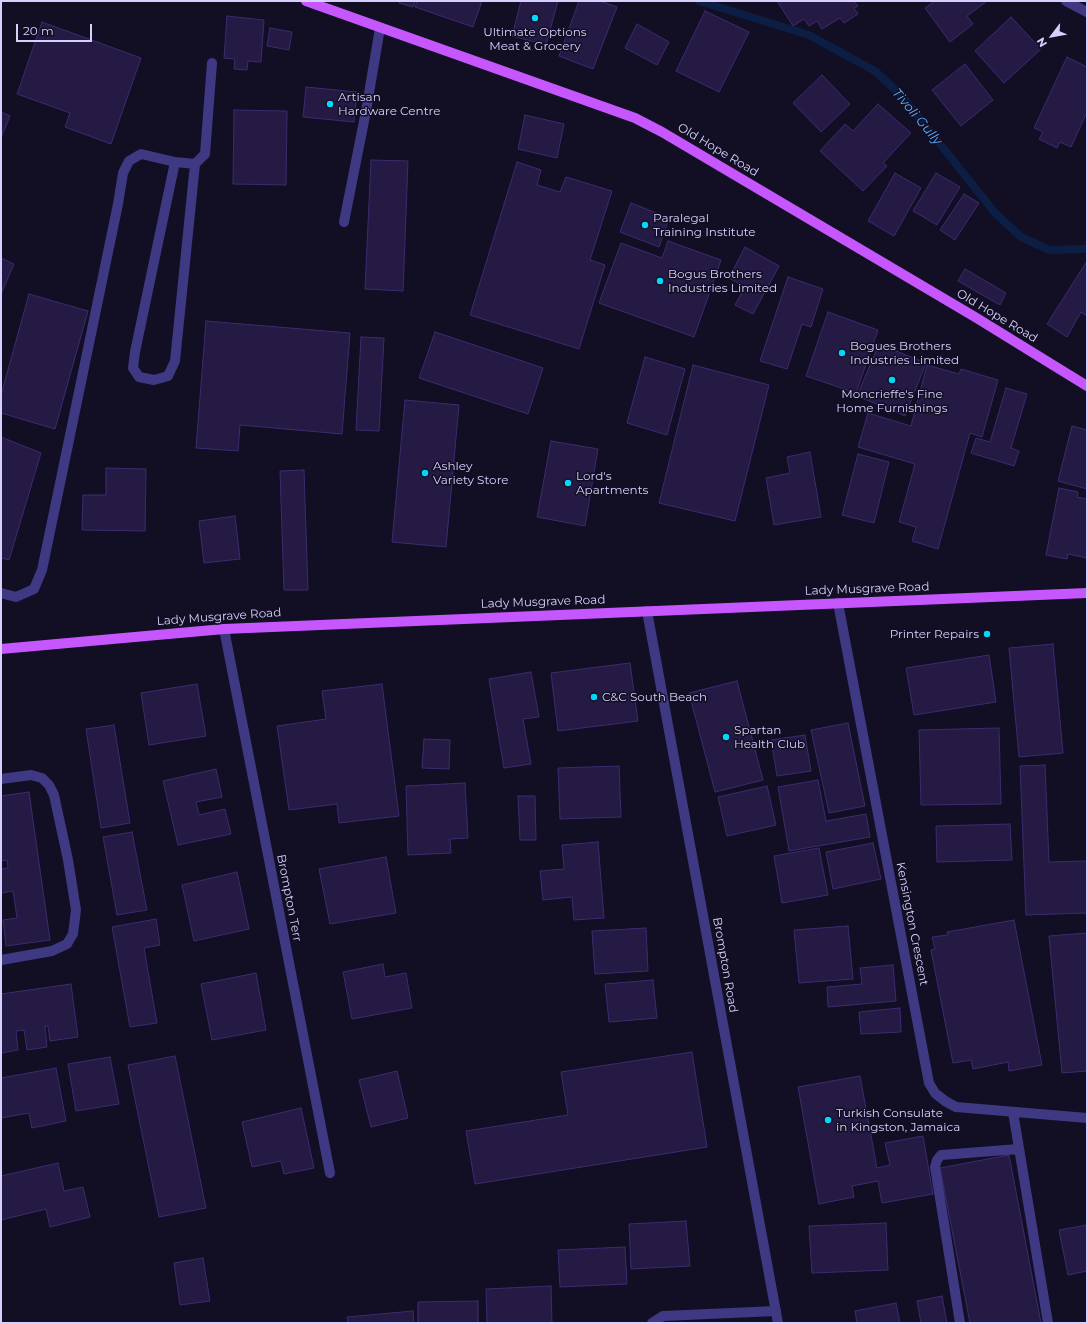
<!DOCTYPE html>
<html>
<head>
<meta charset="utf-8">
<style>
  body { margin:0 }
  #map { position:relative; width:1088px; height:1324px; overflow:hidden; background:#120e23; font-family:Montserrat,sans-serif }
  canvas { display:block }
  .frame { position:absolute; inset:0; border:2px solid #d7d0ff; pointer-events:none }
  .north { position:absolute; left:1032px; top:16px; width:40px; height:40px; -webkit-text-stroke:3px #120e23; paint-order:stroke; rotate:238deg; font-size:11px; font-weight:700; line-height:16px; text-align:center; color:#d7d0ff }
  .north::after { content:''; display:block; margin:auto; width:14px; height:18px; background:#d7d0ff; clip-path:polygon(50% 0,100% 100%,50% 72%,0 100%) }
  .scale { position:absolute; left:16px; top:24px; width:76px; height:18px; box-sizing:border-box; border:2px solid #d7d0ff; border-top:0; padding-left:5px; font-size:12px; line-height:14px; white-space:nowrap; color:#d7d0ff; -webkit-text-stroke:3px #120e23; paint-order:stroke }
</style>
</head>
<body>
<div id="map">
<canvas width="1088" height="1324"></canvas>
<div class="frame"></div>
<div class="north">N</div>
<div class="scale">20 m</div>
</div>
<script>
const ctx = document.querySelector('canvas').getContext('2d');
ctx.lineJoin = 'round';
const poly = rows => new Path2D(rows.map(r => 'M' + r).join(''));
function strokePath(path, color, width, dash) { ctx.strokeStyle = color; ctx.lineWidth = width; ctx.lineCap = dash ? 'butt' : 'round'; ctx.setLineDash(dash || []); ctx.stroke(path); }
function fillPath(path, color) { ctx.fillStyle = color; ctx.fill(path, 'evenodd'); }
function write(font, color, halo, rows, align = 'center') {
  ctx.font = font + ' Montserrat,sans-serif'; ctx.lineWidth = 3; ctx.setLineDash([]); ctx.textBaseline = 'middle'; ctx.strokeStyle = halo; ctx.fillStyle = color; for (const [text, x, y, turn = 0] of rows) {
    ctx.save(); ctx.translate(x, y); ctx.rotate((+turn || 0) * Math.PI / 180); ctx.textAlign = isNaN(turn) ? turn : align; if (halo) ctx.strokeText(text, 0, 0); ctx.fillText(text, 0, 0); ctx.restore();
  }
}
strokePath(poly([
  [699,1,809,35,875,71,902,96,995,213,1021,237,1050,250,1087,249]
]), '#0c1e44', 8);
const building = poly([
  [400,1,415,1,413,7,399,3,400,1],
  [417,1,482,1,473,27,415,7,417,1],
  [521,1,558,1,546,45,512,36,521,1],
  [579,1,600,1,617,7,593,69,559,56,579,1],
  [777,1,854,1,858,6,854,8,858,14,844,23,840,18,822,29,817,21,809,26,804,19,793,26,777,1],
  [935,1,987,1,967,16,973,24,950,42,925,8,935,1],
  [705,11,749,32,719,92,676,71,705,11],
  [227,16,264,20,261,62,248,61,247,70,234,69,235,59,224,58,227,16],
  [1011,17,1041,49,1004,83,975,51,1011,17],
  [42,22,141,58,111,144,65,127,70,113,17,94,42,22],
  [637,24,669,42,657,65,625,48,637,24],
  [270,28,292,32,289,50,267,46,270,28],
  [1067,57,1087,67,1087,112,1071,147,1060,142,1057,148,1039,139,1043,132,1034,128,1067,57],
  [965,64,993,100,961,126,932,90,965,64],
  [822,75,850,104,821,132,793,103,822,75],
  [306,87,357,92,354,122,303,117,306,87],
  [878,104,911,133,883,163,887,166,863,191,820,151,845,124,853,131,878,104],
  [234,110,287,111,286,185,233,184,234,110],
  [1,112,10,116,1,138,1,112],
  [525,115,564,124,557,158,518,149,525,115],
  [371,160,408,161,403,291,365,289,371,160],
  [517,162,541,170,537,185,560,192,566,177,612,191,590,260,605,265,579,349,470,315,517,162],
  [895,173,921,188,894,236,868,221,895,173],
  [936,173,960,187,937,225,913,211,936,173],
  [964,194,979,203,955,240,940,230,964,194],
  [631,203,669,218,659,247,620,232,631,203],
  [668,241,721,260,694,337,599,303,621,243,662,258,668,241],
  [745,247,779,266,753,314,735,305,745,287,729,278,745,247],
  [1,258,14,264,1,294,1,258],
  [1087,261,1087,316,1081,312,1067,337,1047,324,1087,261],
  [965,269,1006,293,1000,305,958,281,965,269],
  [788,277,823,289,811,327,802,324,787,369,760,361,788,277],
  [29,294,88,311,55,429,1,413,1,395,29,294],
  [828,312,878,330,856,393,806,376,828,312],
  [206,321,350,333,342,434,240,425,238,451,196,448,206,321],
  [435,332,543,368,528,414,419,378,435,332],
  [361,337,384,338,379,431,356,430,361,337],
  [879,344,926,363,905,416,857,396,879,344],
  [645,357,685,369,667,435,627,423,645,357],
  [693,365,769,385,735,521,659,503,693,365],
  [927,365,959,374,961,369,998,380,982,437,970,433,938,549,912,541,916,527,899,522,915,464,858,447,868,413,911,426,927,365],
  [1006,388,1027,394,1011,448,1019,451,1014,466,971,453,976,438,990,442,1006,388],
  [405,400,459,405,446,547,392,542,405,400],
  [1072,426,1087,430,1087,489,1058,481,1072,426],
  [1,437,41,453,9,560,1,558,1,437],
  [551,441,598,449,585,526,537,517,551,441],
  [810,452,821,517,774,525,766,478,790,473,787,457,810,452],
  [858,454,889,462,874,523,842,515,858,454],
  [106,468,146,469,145,531,82,530,83,495,106,495,106,468],
  [304,470,308,590,284,590,280,471,304,470],
  [1059,488,1078,492,1077,497,1087,499,1087,558,1068,554,1067,559,1046,555,1059,488],
  [235,516,240,559,204,563,199,521,235,516],
  [1053,644,1063,753,1019,757,1009,648,1053,644],
  [989,655,996,702,914,715,906,668,989,655],
  [630,663,638,721,558,731,551,673,630,663],
  [531,672,539,717,523,719,531,764,504,768,489,679,531,672],
  [737,681,763,780,715,792,689,693,737,681],
  [197,684,206,736,149,745,141,693,197,684],
  [382,684,399,816,339,823,337,804,289,810,277,726,326,719,322,691,382,684],
  [848,723,865,806,829,813,811,730,848,723],
  [114,725,130,823,101,828,86,729,114,725],
  [999,728,1001,804,921,805,919,730,999,728],
  [805,735,811,771,777,776,771,740,805,735],
  [424,739,450,740,449,769,422,768,424,739],
  [1045,765,1049,862,1087,861,1087,913,1026,915,1020,766,1045,765],
  [619,766,621,817,560,819,558,768,619,766],
  [216,769,222,797,196,802,199,815,225,809,231,834,178,845,163,781,216,769],
  [818,780,826,821,866,814,870,837,789,851,778,787,818,780],
  [465,783,468,838,450,839,451,853,408,855,406,786,465,783],
  [767,786,776,825,727,836,718,797,767,786],
  [29,792,50,940,6,946,3,920,17,918,13,891,1,893,1,869,8,868,7,860,1,861,1,796,29,792],
  [518,796,535,796,536,840,520,840,518,796],
  [1010,824,1012,860,937,862,936,826,1010,824],
  [132,832,147,910,117,915,103,837,132,832],
  [598,842,604,918,574,920,572,897,543,900,540,871,564,869,562,845,598,842],
  [873,843,881,879,833,889,826,852,873,843],
  [819,848,828,895,782,903,774,856,819,848],
  [386,857,396,913,330,924,319,869,386,857],
  [237,872,249,929,194,941,182,885,237,872],
  [156,919,160,945,144,948,157,1023,130,1027,112,927,156,919],
  [1014,920,1042,1065,1009,1071,1008,1062,973,1069,971,1060,953,1063,931,950,935,949,932,937,948,935,947,932,1014,920],
  [848,926,853,979,799,983,794,930,848,926],
  [646,928,648,971,595,974,592,931,646,928],
  [1087,933,1087,1071,1062,1073,1049,936,1087,933],
  [383,964,385,977,406,973,412,1008,352,1019,343,972,383,964],
  [893,965,896,1001,828,1007,827,987,862,984,860,968,893,965],
  [256,973,266,1030,212,1040,201,984,256,973],
  [653,980,657,1018,609,1022,605,984,653,980],
  [71,984,78,1037,50,1041,48,1026,45,1026,47,1047,27,1050,24,1030,16,1031,18,1050,1,1053,1,994,71,984],
  [900,1008,901,1032,861,1034,859,1012,900,1008],
  [692,1052,707,1147,475,1184,466,1131,568,1115,561,1072,692,1052],
  [175,1056,206,1208,159,1217,128,1065,175,1056],
  [110,1057,119,1104,76,1111,68,1064,110,1057],
  [56,1068,66,1121,32,1128,29,1113,1,1118,1,1078,56,1068],
  [397,1071,408,1118,371,1127,359,1080,397,1071],
  [860,1076,877,1168,890,1165,885,1143,923,1136,933,1194,882,1203,878,1181,852,1186,854,1197,819,1204,798,1087,860,1076],
  [301,1108,314,1168,284,1174,281,1161,252,1167,242,1122,301,1108],
  [1009,1155,1041,1323,970,1323,940,1168,1009,1155],
  [58,1163,64,1191,83,1187,90,1217,50,1227,46,1209,1,1220,1,1176,58,1163],
  [686,1221,690,1266,631,1269,629,1224,686,1221],
  [886,1223,888,1270,812,1273,809,1226,886,1223],
  [1087,1225,1087,1271,1068,1275,1059,1230,1087,1225],
  [625,1247,627,1284,560,1287,558,1250,625,1247],
  [203,1258,210,1301,180,1305,174,1263,203,1258],
  [551,1286,552,1323,487,1323,486,1289,551,1286],
  [942,1296,947,1323,921,1323,917,1301,942,1296],
  [478,1301,478,1323,418,1323,418,1302,478,1301],
  [896,1303,900,1323,857,1323,855,1311,896,1303],
  [413,1311,414,1323,348,1323,347,1317,413,1311]
]);
fillPath(building, '#241a44');
strokePath(building, '#3c2c70', 1);
strokePath(poly([
  [175,162,135,352,133,368,139,377,154,380,168,376,175,361,195,164],
  [344,222,366,111,380,28],
  [1,593,16,597,34,589,42,570,118,204,123,173,129,161,141,154,175,162,195,164,205,154,212,63],
  [1,779,31,775,42,778,49,785,54,795,68,860,76,910,73,934,67,944,52,951,1,960],
  [1013,1112,1048,1323],
  [652,1323,663,1316,776,1311],
  [960,1323,935,1167,937,1160,941,1155,1019,1149]
]), '#3e3982', 10);
strokePath(poly([
  [1066,1,1087,12],
  [838,603,929,1083,935,1093,945,1101,956,1107,1087,1118],
  [647,611,778,1323],
  [224,629,330,1173]
]), '#3e3982', 10);
strokePath(poly([
  [306,1,635,118,662,132,975,317,1087,386],
  [1,649,224,629,1087,593]
]), '#c657ff', 10);
for (const [x, y, r, color] of [
  [535,18,4,"#01d8fa"],
  [330,104,4,"#01d8fa"],
  [645,225,4,"#01d8fa"],
  [660,281,4,"#01d8fa"],
  [842,353,4,"#01d8fa"],
  [892,380,4,"#01d8fa"],
  [425,473,4,"#01d8fa"],
  [568,483,4,"#01d8fa"],
  [987,634,4,"#01d8fa"],
  [594,697,4,"#01d8fa"],
  [726,737,4,"#01d8fa"],
  [828,1120,4,"#01d8fa"]
]) { const dot = new Path2D(); dot.arc(x, y, r, 0, 2 * Math.PI); ctx.fillStyle = color; ctx.fill(dot); strokePath(dot, '#120e23', 1.5); }
write('12px', '#d7d0ff', '#120e23', [
  ["Ultimate Options",535,32,"center"],
  ["Meat & Grocery",535,46,"center"],
  ["Artisan",338,97],
  ["Hardware Centre",338,111],
  ["Paralegal",653,218],
  ["Training Institute",653,232],
  ["Bogus Brothers",668,274],
  ["Industries Limited",668,288],
  ["Bogues Brothers",850,346],
  ["Industries Limited",850,360],
  ["Moncrieffe's Fine",892,394,"center"],
  ["Home Furnishings",892,408,"center"],
  ["Ashley",433,466],
  ["Variety Store",433,480],
  ["Lord's",576,476],
  ["Apartments",576,490],
  ["Printer Repairs",979,634,"right"],
  ["C&C South Beach",602,697],
  ["Spartan",734,730],
  ["Health Club",734,744],
  ["Turkish Consulate",836,1113],
  ["in Kingston, Jamaica",836,1127]
], 'left');
write('12px', '#d7d0ff', '#120e23', [
  ["Old Hope Road",718,150,31],
  ["Old Hope Road",997,316,31],
  ["Lady Musgrave Road",867,589,-2],
  ["Lady Musgrave Road",543,602,-2],
  ["Lady Musgrave Road",219,617,-4],
  ["Brompton Terr",289,898,79],
  ["Kensington Crescent",912,924,79],
  ["Brompton Road",725,965,80]
]);
write('italic 13px', '#5eafff', '#120e23', [
  ["Tivoli Gully",917,117,50]
]);
</script>
</body>
</html>
